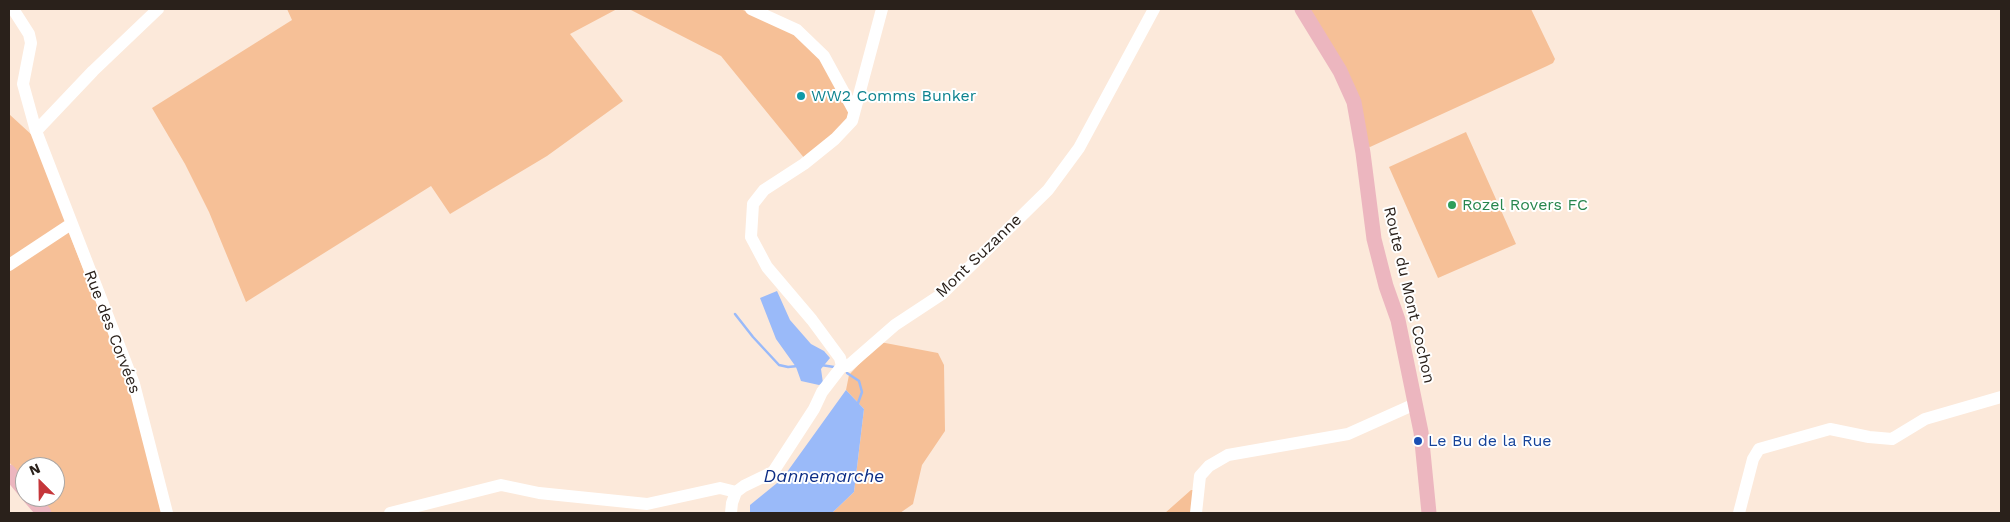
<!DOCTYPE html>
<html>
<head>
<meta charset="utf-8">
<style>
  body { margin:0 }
  #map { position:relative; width:2010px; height:522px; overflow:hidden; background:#fce9da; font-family:"Work Sans",sans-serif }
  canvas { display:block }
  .frame { position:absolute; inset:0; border:10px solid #2a211b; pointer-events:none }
  .north { position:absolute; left:15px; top:457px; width:50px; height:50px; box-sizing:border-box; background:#fff; border:1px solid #aaa6a4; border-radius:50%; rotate:337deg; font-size:14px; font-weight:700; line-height:20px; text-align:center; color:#2a211b }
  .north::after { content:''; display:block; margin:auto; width:18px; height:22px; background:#c5363a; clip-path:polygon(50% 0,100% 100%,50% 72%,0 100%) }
</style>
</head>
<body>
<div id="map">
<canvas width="2010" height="522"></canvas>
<div class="frame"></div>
<div class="north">N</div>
</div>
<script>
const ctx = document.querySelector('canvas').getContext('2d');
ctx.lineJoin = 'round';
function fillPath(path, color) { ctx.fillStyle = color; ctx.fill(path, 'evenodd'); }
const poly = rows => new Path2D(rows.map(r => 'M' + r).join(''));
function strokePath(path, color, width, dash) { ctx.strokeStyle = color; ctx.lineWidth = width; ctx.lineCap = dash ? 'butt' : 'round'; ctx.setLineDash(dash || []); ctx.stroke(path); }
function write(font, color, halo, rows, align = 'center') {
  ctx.font = font + ' "Work Sans",sans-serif'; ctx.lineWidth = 4; ctx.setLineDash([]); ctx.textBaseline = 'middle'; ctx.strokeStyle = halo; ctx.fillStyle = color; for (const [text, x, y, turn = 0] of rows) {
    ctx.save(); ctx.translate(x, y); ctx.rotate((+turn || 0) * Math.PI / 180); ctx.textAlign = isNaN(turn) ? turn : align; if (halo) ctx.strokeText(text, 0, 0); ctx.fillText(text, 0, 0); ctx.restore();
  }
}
fillPath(poly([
  [287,9,617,9,570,34,623,101,547,156,450,214,431,186,246,302,209,212,185,164,152,108,292,20],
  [629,9,741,9,795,35,822,60,850,111,849,119,805,159,721,56],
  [1307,9,1531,9,1555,59,1553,63,1547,66,1370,147,1366,146],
  [9,114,33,136,67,223,9,263],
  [1466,132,1516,244,1438,278,1389,167],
  [68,231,130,385,163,513,51,513,37,497,55,497,55,467,25,467,25,482,9,462,9,271],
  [880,342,938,353,944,365,945,431,922,465,913,504,900,513,832,513,854,492,864,409,846,390,849,375],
  [1191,490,1195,490,1194,513,1165,513]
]), '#f6c097');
fillPath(poly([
  [777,291,790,320,811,344,824,351,830,358,821,369,823,383,819,385,801,381,796,367,776,339,760,298],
  [846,390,864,409,854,492,832,513,750,513,750,505,782,479]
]), '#9abaf9');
strokePath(poly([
  [735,314,753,337,779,365,788,367,798,366],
  [821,365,834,367],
  [847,373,859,381,862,392,858,403]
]), '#9abaf9', 2.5);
strokePath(poly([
  [13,9,29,34,31,43,23,84,36,131,134,384,167,513],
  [751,9,797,30,824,56,854,111],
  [36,131,93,71,158,9],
  [9,265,71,224],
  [842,366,848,366,895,325,942,294,1048,190,1079,148,1154,9],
  [842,366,840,358,812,320,767,267,751,237,753,204,764,190,804,164,835,139,852,121,882,9],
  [390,513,501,485,539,493,647,504,720,488,736,492],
  [731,513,732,503,736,492,744,486,773,472,814,409,822,392,842,366],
  [1196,513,1200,476,1209,466,1228,455,1348,434,1415,404],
  [1739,513,1753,459,1759,449,1830,429,1869,437,1892,439,1925,419,2001,397]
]), '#fff', 12);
strokePath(poly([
  [1302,9,1340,71,1354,102,1363,153,1374,239,1386,286,1398,320,1421,432,1429,513],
  [9,472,25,491],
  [30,497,44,513]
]), '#ecb6bf', 15);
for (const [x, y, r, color] of [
  [801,96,5,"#0f9aa8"],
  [1452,205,5,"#2e9e5b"],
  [1418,441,5,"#1a4fb4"]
]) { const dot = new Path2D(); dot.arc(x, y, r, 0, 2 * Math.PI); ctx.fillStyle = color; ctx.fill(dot); strokePath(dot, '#fff', 2); }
write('16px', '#0d838f', '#fff', [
  ["WW2 Comms Bunker",811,96]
], 'left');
write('16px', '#27864d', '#fff', [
  ["Rozel Rovers FC",1462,205]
], 'left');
write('16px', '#2a211b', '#fff', [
  ["Mont Suzanne",979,256,-44],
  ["Route du Mont Cochon",1409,295,77],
  ["Rue des Corvées",112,332,69]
]);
write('16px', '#164399', '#fff', [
  ["Le Bu de la Rue",1428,441]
], 'left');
write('italic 18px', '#0c2d85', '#fff', [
  ["Dannemarche",824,477]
]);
</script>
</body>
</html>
